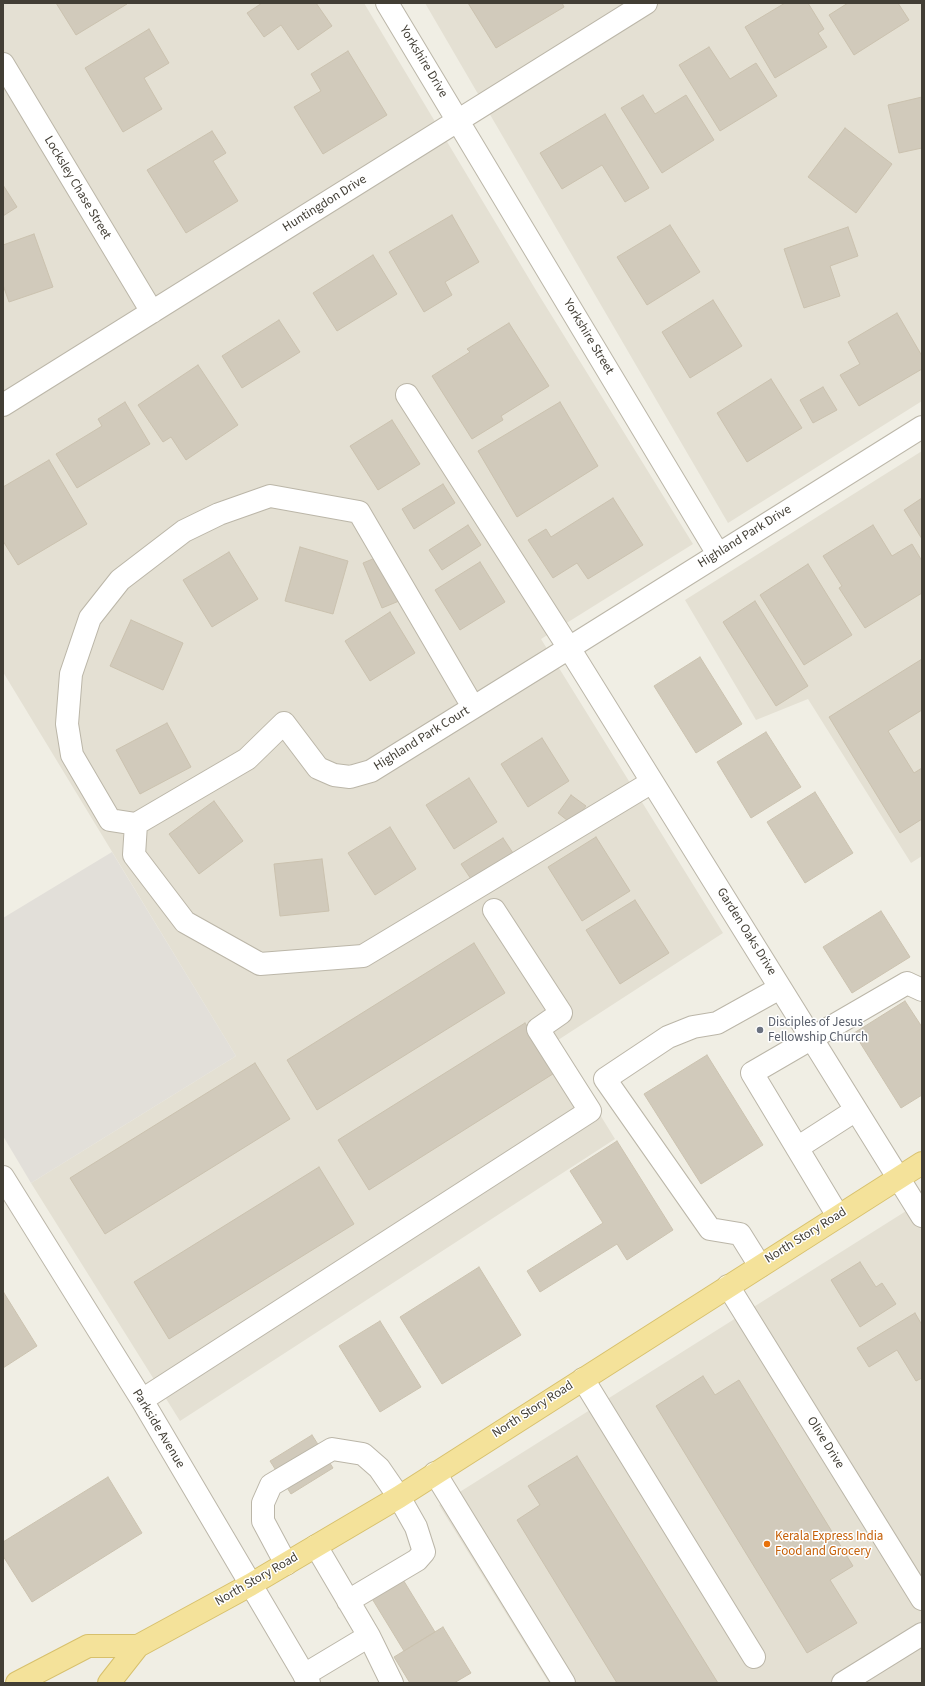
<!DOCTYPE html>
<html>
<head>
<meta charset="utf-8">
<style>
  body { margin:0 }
  #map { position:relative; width:925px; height:1686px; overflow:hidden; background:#f0eee4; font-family:"Source Sans 3",sans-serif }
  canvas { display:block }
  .frame { position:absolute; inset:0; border:4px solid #423e35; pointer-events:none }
</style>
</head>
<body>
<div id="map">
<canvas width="925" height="1686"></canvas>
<div class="frame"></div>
</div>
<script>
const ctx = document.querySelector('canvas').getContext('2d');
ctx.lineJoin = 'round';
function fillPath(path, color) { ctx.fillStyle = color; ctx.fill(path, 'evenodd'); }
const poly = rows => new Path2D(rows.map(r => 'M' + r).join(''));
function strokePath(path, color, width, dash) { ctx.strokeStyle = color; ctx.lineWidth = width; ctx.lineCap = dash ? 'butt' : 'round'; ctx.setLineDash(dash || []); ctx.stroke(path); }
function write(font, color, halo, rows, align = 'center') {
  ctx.font = font + ' "Source Sans 3",sans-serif'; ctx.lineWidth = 3; ctx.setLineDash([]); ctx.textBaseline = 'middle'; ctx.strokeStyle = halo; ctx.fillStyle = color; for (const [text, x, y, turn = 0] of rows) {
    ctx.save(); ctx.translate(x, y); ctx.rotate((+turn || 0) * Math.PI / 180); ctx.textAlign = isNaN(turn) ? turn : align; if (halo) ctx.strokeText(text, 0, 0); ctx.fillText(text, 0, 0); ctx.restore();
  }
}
fillPath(poly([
  [3,3,364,3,537,292,693,544,541,639,723,933,555,1042,615,1139,180,1421,31,1183,236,1056,3,672],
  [425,3,922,3,922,401,728,523],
  [922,451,922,856,911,863,808,699,756,720,685,600],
  [922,1201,922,1683,549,1683,439,1505]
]), '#e4e0d3');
fillPath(poly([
  [112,852,236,1056,31,1183,3,1136,3,918]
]), '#e2dfd9');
const building = poly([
  [56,3,126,3,127,4,76,35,56,3],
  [262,3,316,3,332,26,298,50,281,25,264,37,247,13,262,3],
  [468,3,562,3,564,7,496,48,468,3],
  [785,3,808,3,824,29,818,33,827,47,775,78,745,27,785,3],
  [848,3,898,3,909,20,854,55,829,15,848,3],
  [149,29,169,63,144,78,162,109,123,132,85,68,149,29],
  [709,47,730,79,756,63,777,96,720,131,679,65,709,47],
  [348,51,387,115,323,154,294,107,321,91,311,74,348,51],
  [643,95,655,114,686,95,714,140,662,173,621,108,643,95],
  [922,97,922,148,899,153,888,105,922,97],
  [605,114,649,188,625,202,602,165,562,189,540,153,605,114],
  [845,128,892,164,856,213,808,177,845,128],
  [212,131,226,153,213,161,238,201,186,233,147,170,212,131],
  [3,185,17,207,3,216,3,185],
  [452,215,479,262,445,282,452,295,424,312,389,252,452,215],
  [670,225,700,272,647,305,617,257,670,225],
  [848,227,858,256,830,266,840,296,804,308,784,249,848,227],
  [34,234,53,287,9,302,3,285,3,245,34,234],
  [373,255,397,294,337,331,313,293,373,255],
  [713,300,742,346,690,378,662,332,713,300],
  [897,313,922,356,922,369,859,406,840,375,860,364,848,342,897,313],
  [279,320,300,352,242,388,222,356,279,320],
  [509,323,549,386,501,416,503,420,472,439,432,376,470,352,467,349,509,323],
  [198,365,238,425,186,460,171,437,163,442,138,405,198,365],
  [771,379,802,428,747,462,717,413,771,379],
  [823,387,837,410,813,423,800,400,823,387],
  [125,402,150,444,77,488,56,454,102,426,98,419,125,402],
  [560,402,598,466,517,517,478,451,560,402],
  [392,420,420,464,378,490,350,446,392,420],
  [49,460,87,524,18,565,3,541,3,487,49,460],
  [443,484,455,503,414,529,402,509,443,484],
  [613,498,643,545,588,579,577,563,553,578,528,540,546,529,551,537,613,498],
  [922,498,922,539,904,510,922,498],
  [468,525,481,545,442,570,429,550,468,525],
  [873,525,892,556,912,544,922,561,922,593,865,628,839,588,842,586,823,556,873,525],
  [300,547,348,561,333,614,285,601,300,547],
  [229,552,258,599,212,627,183,580,229,552],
  [380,556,399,601,382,608,363,563,380,556],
  [480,562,505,602,460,630,435,590,480,562],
  [808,564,852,635,804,665,760,595,808,564],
  [755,601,808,686,776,706,723,622,755,601],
  [390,612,415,653,370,681,345,641,390,612],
  [131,620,183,643,163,690,110,666,131,620],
  [700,657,742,724,696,753,654,686,700,657],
  [922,659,922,710,888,731,914,773,922,768,922,819,900,833,829,717,922,659],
  [167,723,191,767,140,794,116,750,167,723],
  [766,732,801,787,751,818,717,762,766,732],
  [542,738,569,781,528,807,501,764,542,738],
  [469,778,497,822,454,849,426,805,469,778],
  [815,792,853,853,805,883,767,822,815,792],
  [571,795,586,806,572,824,558,813,571,795],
  [214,801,243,841,199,874,169,834,214,801],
  [390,827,416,869,375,895,348,853,390,827],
  [596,837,630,891,582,921,548,867,596,837],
  [503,838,513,853,471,879,461,864,503,838],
  [322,859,329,911,280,916,274,864,322,859],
  [635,900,669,953,620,984,586,930,635,900],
  [881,911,910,957,852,993,823,947,881,911],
  [474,943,505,993,317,1110,287,1060,474,943],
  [905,1001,922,1027,922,1095,901,1108,854,1033,905,1001],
  [525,1023,556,1072,369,1190,338,1140,525,1023],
  [707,1055,763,1145,701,1184,644,1094,707,1055],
  [255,1063,290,1119,105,1234,70,1178,255,1063],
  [617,1141,673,1230,627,1260,617,1244,540,1292,527,1271,603,1223,570,1171,617,1141],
  [319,1167,354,1224,169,1339,134,1282,319,1167],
  [860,1262,876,1287,882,1283,896,1304,860,1327,831,1280,860,1262],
  [479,1267,521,1335,442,1384,400,1317,479,1267],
  [4,1293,37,1346,3,1368,3,1294,4,1293],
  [915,1313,922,1325,922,1378,916,1381,897,1350,869,1367,857,1348,915,1313],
  [380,1321,421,1387,380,1412,339,1346,380,1321],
  [703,1376,715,1395,739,1380,853,1566,830,1580,857,1623,807,1653,656,1406,703,1376],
  [312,1435,333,1468,291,1494,270,1461,312,1435],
  [577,1456,718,1683,617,1683,517,1520,540,1505,528,1486,577,1456],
  [108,1477,142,1533,32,1602,3,1556,3,1542,108,1477],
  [402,1578,435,1632,404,1651,371,1597,402,1578],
  [443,1627,471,1673,454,1683,410,1683,394,1657,443,1627]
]);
fillPath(building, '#d1cabb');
strokePath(building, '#cbc2af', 1);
const minor = poly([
  [387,3,718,554],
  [3,64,152,312],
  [407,395,569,648,922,1216],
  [3,405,646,3],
  [473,707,359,512,270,496,219,514,184,531,120,580,90,618,71,674,67,724,72,755,110,820,136,824,247,759,284,723,318,768,334,775,350,777,371,771,569,648,922,427],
  [136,824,134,855,185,922,260,964,363,956,652,782],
  [797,1148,856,1110],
  [3,1177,142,1400,309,1683],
  [838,1216,752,1073,907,983,922,990],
  [760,1266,740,1234,710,1229,605,1079,668,1037,693,1027,717,1023,780,988],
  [728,1286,922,1599],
  [583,1379,754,1657],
  [142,1400,590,1111,538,1029,561,1013,494,910],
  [435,1473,564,1683],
  [286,1564,263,1521,263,1503,271,1485,332,1449,363,1454,379,1468,399,1497,416,1527,424,1552,417,1560,348,1601],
  [369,1636,392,1683],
  [304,1675,369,1636,316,1546],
  [843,1683,922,1634]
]);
const major = poly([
  [17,1683,88,1646,138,1646],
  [109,1683,138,1646,250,1585,399,1497,922,1163]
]);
strokePath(minor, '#bbb6a8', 24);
strokePath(major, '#d7c06c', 24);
strokePath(minor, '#fff', 22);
strokePath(major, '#f4e29a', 22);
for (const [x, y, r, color] of [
  [760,1030,4,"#6b7280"],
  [767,1544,4,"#e8710a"]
]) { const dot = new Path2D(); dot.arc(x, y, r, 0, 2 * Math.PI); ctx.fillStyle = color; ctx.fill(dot); strokePath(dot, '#fff', 1.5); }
write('13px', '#423e35', '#fff', [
  ["Yorkshire Drive",423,62,59],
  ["Locksley Chase Street",77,188,59],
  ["Huntingdon Drive",325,204,-32],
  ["Yorkshire Street",588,337,59],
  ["Highland Park Drive",745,537,-32],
  ["Highland Park Court",422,739,-32],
  ["Garden Oaks Drive",746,932,58],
  ["North Story Road",806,1236,-32],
  ["North Story Road",533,1410,-33],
  ["Parkside Avenue",158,1429,59],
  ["Olive Drive",825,1443,58],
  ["North Story Road",257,1580,-30]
]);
write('13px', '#5b616d', '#fff', [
  ["Disciples of Jesus",768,1023],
  ["Fellowship Church",768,1038]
], 'left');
write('13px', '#c56008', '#fff', [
  ["Kerala Express India",775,1537],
  ["Food and Grocery",775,1552]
], 'left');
</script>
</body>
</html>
